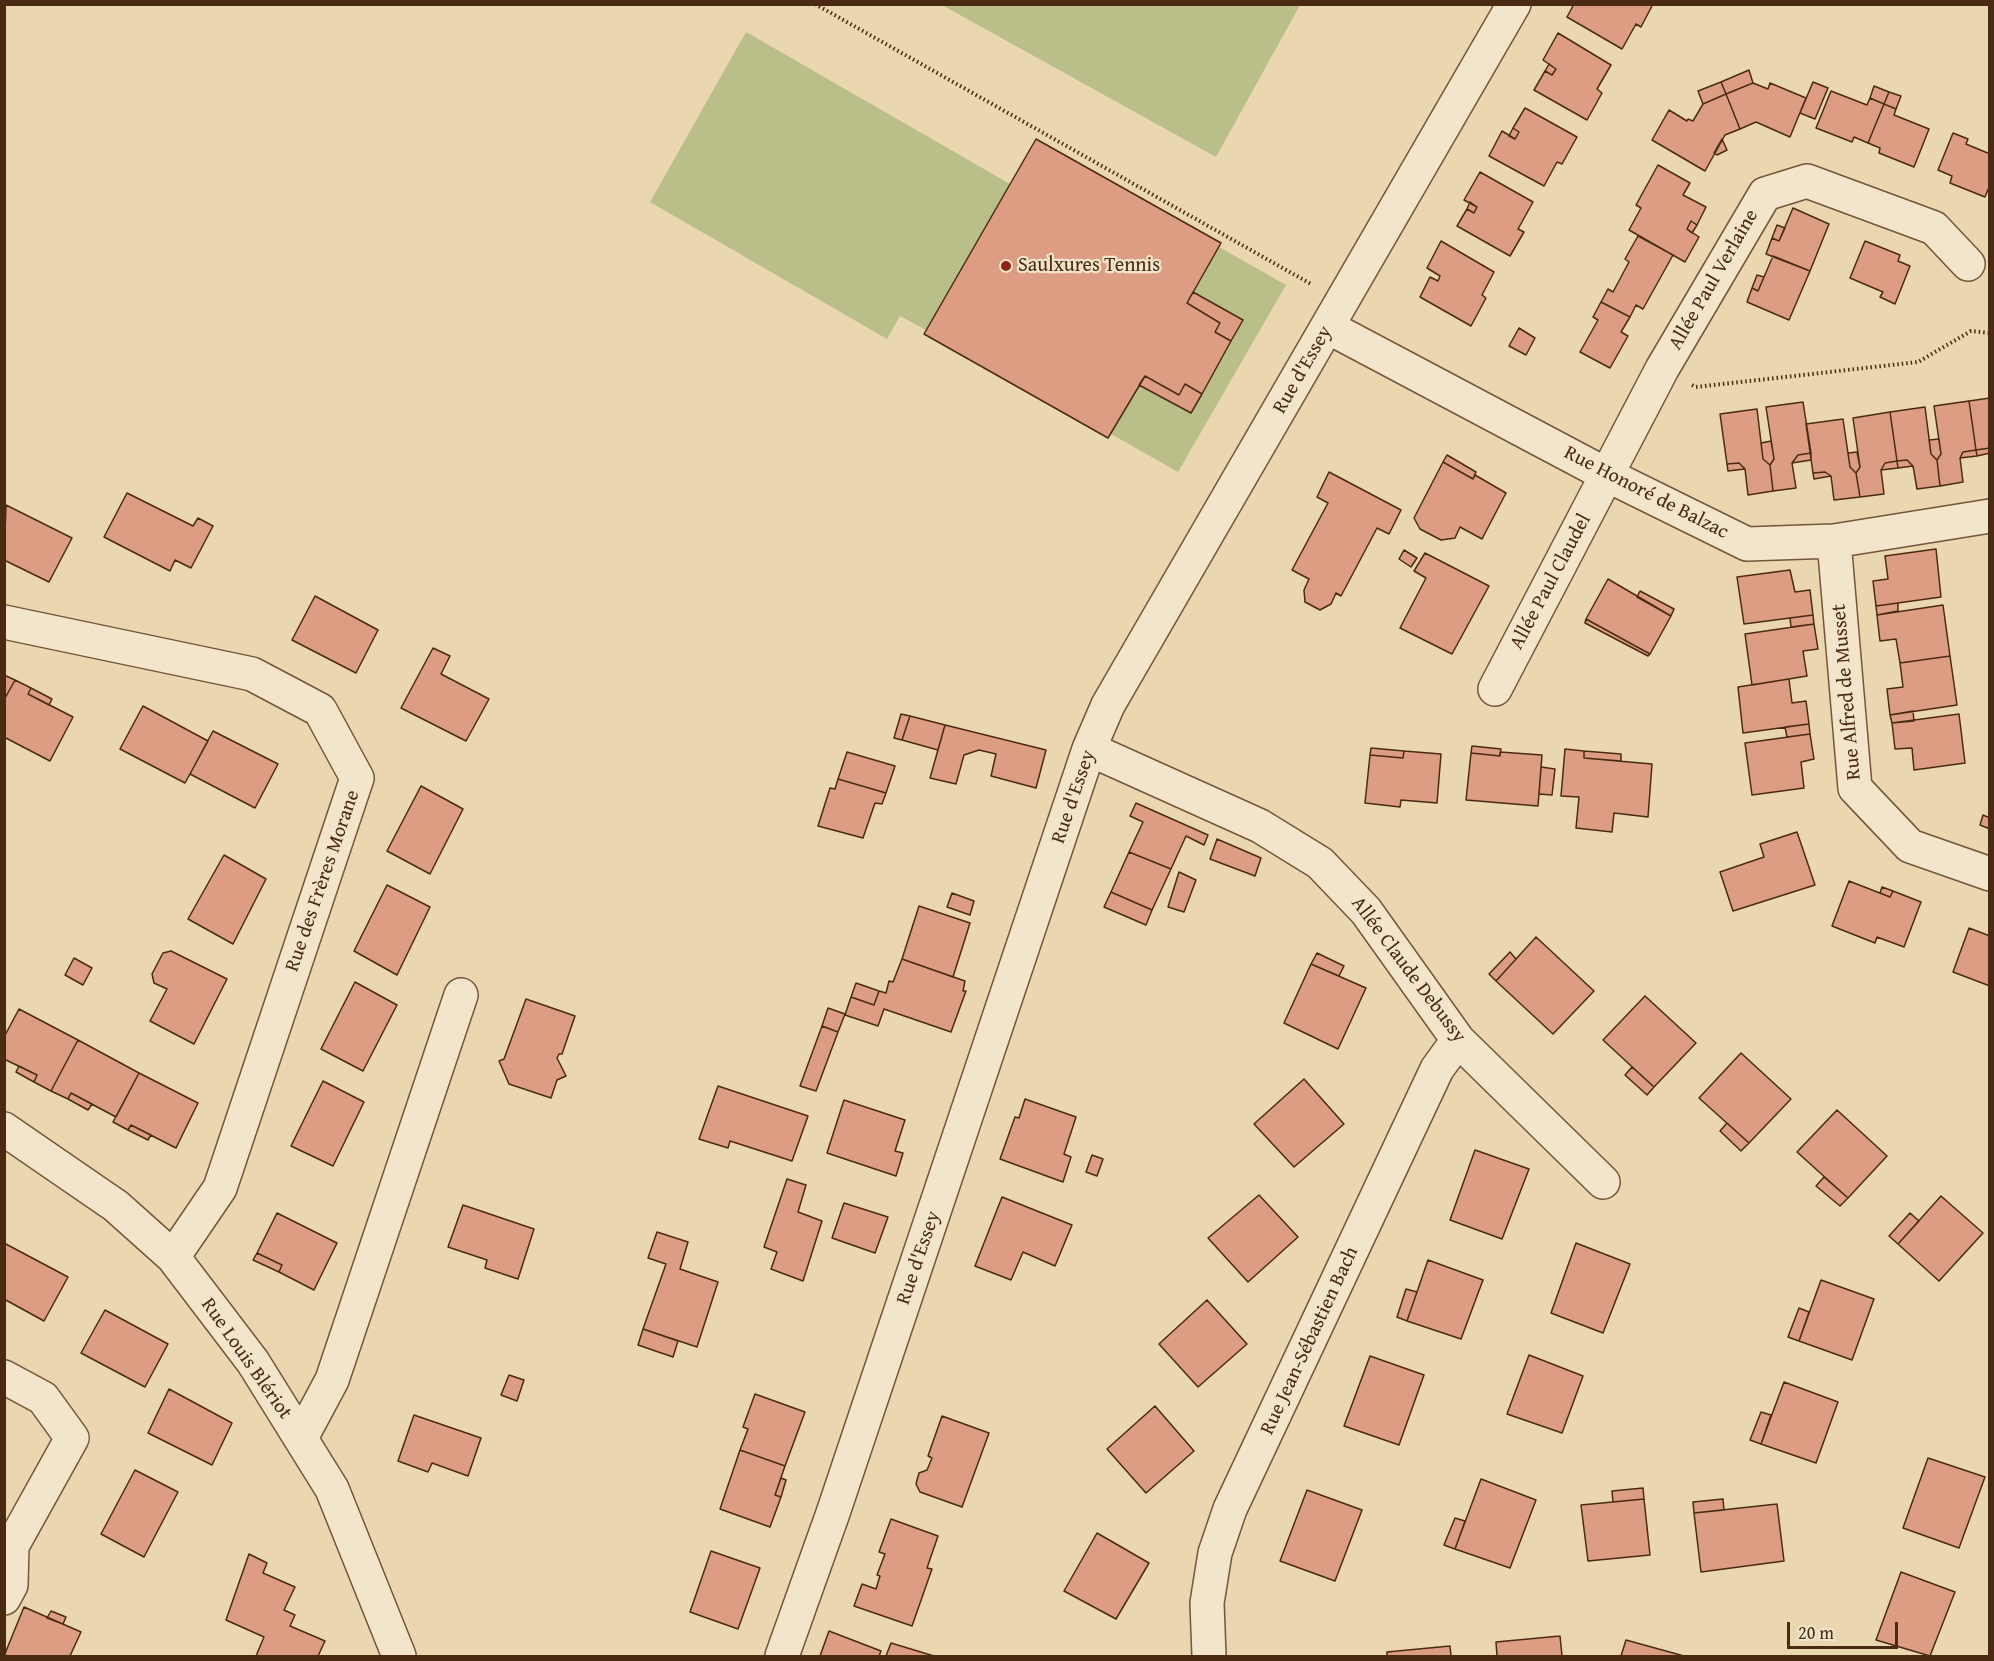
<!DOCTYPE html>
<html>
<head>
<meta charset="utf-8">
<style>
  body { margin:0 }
  #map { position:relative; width:1994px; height:1661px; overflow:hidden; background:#ebd7af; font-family:"Gentium Book Plus",serif }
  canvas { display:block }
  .frame { position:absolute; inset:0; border:6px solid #4a2a13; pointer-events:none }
  .scale { position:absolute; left:1787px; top:1622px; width:111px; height:27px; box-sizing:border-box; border:3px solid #4a2a13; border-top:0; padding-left:8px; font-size:18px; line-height:21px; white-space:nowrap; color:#4a2a13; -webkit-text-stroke:4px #f2e5cb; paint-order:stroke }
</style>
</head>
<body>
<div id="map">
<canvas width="1994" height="1661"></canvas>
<div class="frame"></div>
<div class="scale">20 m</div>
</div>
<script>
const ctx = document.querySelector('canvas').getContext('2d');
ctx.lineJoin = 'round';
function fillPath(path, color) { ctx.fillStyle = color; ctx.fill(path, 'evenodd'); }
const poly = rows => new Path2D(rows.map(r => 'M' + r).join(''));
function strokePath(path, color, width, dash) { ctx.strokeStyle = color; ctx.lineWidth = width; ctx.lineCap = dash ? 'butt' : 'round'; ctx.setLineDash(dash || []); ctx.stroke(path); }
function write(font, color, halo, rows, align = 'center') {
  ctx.font = font + ' "Gentium Book Plus",serif'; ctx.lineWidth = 4.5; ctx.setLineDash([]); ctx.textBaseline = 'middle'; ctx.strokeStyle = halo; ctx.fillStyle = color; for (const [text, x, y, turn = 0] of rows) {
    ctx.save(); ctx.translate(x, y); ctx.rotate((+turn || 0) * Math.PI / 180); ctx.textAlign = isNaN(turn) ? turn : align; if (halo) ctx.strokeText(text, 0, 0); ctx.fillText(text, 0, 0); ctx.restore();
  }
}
fillPath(poly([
  [942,5,1300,5,1216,157],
  [746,32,1010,184,1036,139,1221,243,1219,247,1286,285,1178,472,1111,434,1108,438,924,334,926,330,900,316,887,339,650,202]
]), '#babe89');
const building = poly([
  [1574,4,1653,4,1641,27,1636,24,1622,49,1567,17,1574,4],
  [1558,33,1611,65,1597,89,1602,93,1587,120,1534,90,1545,71,1552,75,1556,69,1543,60,1558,33],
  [1549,64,1556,69,1552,75,1545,71,1549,64],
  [1749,70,1753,83,1726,94,1721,82,1749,70],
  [1721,82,1726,94,1703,104,1698,91,1721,82],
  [1813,82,1828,88,1815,119,1800,113,1813,82],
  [1753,83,1768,89,1770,83,1806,98,1790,137,1756,122,1740,129,1726,94,1753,83],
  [1874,86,1889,92,1884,104,1870,98,1874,86],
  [1831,91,1867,105,1870,98,1884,104,1868,143,1854,137,1852,142,1816,128,1831,91],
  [1889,92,1901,96,1896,109,1884,104,1889,92],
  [1726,94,1740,129,1725,135,1705,171,1652,140,1669,110,1687,121,1688,119,1693,121,1703,104,1726,94],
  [1884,104,1896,109,1894,115,1929,129,1914,167,1879,153,1880,148,1868,143,1884,104],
  [1525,108,1577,137,1562,164,1557,162,1544,186,1489,156,1502,131,1515,139,1519,132,1513,128,1525,108],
  [1513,128,1519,132,1515,139,1509,136,1513,128],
  [1953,133,1968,139,1966,144,1990,154,1990,185,1985,197,1950,183,1952,176,1938,170,1953,133],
  [1036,139,1221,243,1187,303,1220,323,1215,332,1231,341,1202,394,1185,384,1179,395,1145,376,1108,438,924,334,1036,139],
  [1722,139,1727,150,1717,155,1714,153,1722,139],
  [1658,165,1690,183,1683,195,1706,207,1697,225,1691,221,1687,229,1699,237,1685,262,1629,230,1641,208,1636,205,1658,165],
  [1480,172,1533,202,1518,229,1524,232,1510,256,1457,226,1467,209,1474,213,1477,207,1464,200,1480,172],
  [1470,202,1477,207,1474,213,1467,209,1470,202],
  [1793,208,1829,224,1810,271,1766,254,1772,238,1779,241,1793,208],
  [1691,221,1697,225,1692,233,1687,229,1691,221],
  [1777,225,1785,228,1779,241,1772,238,1777,225],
  [1638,236,1673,255,1643,309,1636,305,1630,317,1601,302,1608,289,1613,292,1629,262,1625,259,1638,236],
  [1441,241,1494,272,1482,295,1486,298,1471,326,1420,297,1430,277,1438,281,1440,276,1427,268,1441,241],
  [1865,241,1900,255,1898,261,1910,266,1895,304,1880,297,1883,292,1850,278,1865,241],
  [1773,256,1810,271,1789,320,1747,302,1752,288,1758,291,1773,256],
  [1757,275,1764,277,1758,291,1752,288,1757,275],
  [1193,292,1243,320,1231,341,1215,332,1220,323,1187,303,1193,292],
  [1601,302,1630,317,1621,332,1628,336,1610,368,1580,352,1598,320,1593,317,1601,302],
  [1519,328,1535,338,1526,355,1509,346,1519,328],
  [1145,376,1179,395,1185,384,1202,394,1191,413,1139,385,1145,376],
  [1990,398,1990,448,1976,450,1969,401,1990,398],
  [1969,401,1976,450,1963,452,1960,458,1963,482,1940,486,1937,460,1941,454,1934,406,1969,401],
  [1803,402,1811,453,1798,455,1792,463,1796,488,1773,491,1770,465,1774,459,1766,407,1803,402],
  [1925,407,1931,454,1937,460,1940,486,1917,489,1913,466,1907,460,1897,461,1890,412,1925,407],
  [1757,409,1763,459,1770,465,1773,491,1748,495,1745,469,1739,463,1727,464,1720,414,1757,409],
  [1890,412,1897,461,1885,463,1881,470,1884,494,1860,497,1856,473,1860,467,1853,418,1890,412],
  [1843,419,1850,467,1856,473,1860,497,1834,500,1831,476,1825,472,1813,473,1806,424,1843,419],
  [1939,439,1941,454,1937,460,1931,454,1929,440,1939,439],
  [1771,441,1774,459,1770,465,1763,459,1761,443,1771,441],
  [1990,448,1990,453,1977,456,1976,450,1990,448],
  [1976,450,1977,456,1960,458,1963,452,1976,450],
  [1857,452,1860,467,1856,473,1850,467,1848,453,1857,452],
  [1811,453,1811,460,1792,463,1798,455,1811,453],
  [1447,455,1476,472,1473,479,1443,462,1447,455],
  [1907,460,1913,466,1898,468,1897,461,1907,460],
  [1897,461,1898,468,1881,470,1885,463,1897,461],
  [1443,462,1473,479,1475,475,1506,493,1482,539,1460,527,1455,538,1441,540,1420,529,1414,518,1443,462],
  [1739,463,1745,469,1728,471,1727,464,1739,463],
  [1329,472,1401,510,1389,534,1377,528,1341,596,1336,593,1331,604,1320,610,1305,602,1304,590,1309,579,1292,570,1328,503,1317,497,1329,472],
  [1825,472,1831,476,1814,479,1813,473,1825,472],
  [127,493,193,526,198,518,213,526,191,568,175,560,170,571,104,537,127,493],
  [6,505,72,538,49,582,4,560,6,505],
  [1936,549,1941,597,1876,606,1873,581,1888,579,1885,556,1936,549],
  [1404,550,1417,558,1411,567,1399,559,1404,550],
  [1425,553,1489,586,1452,654,1400,628,1426,578,1414,571,1425,553],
  [1790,570,1795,592,1810,590,1813,615,1744,624,1737,577,1790,570],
  [1608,579,1671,616,1650,654,1586,619,1608,579],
  [1640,591,1674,609,1671,616,1637,597,1640,591],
  [315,596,378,630,356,673,292,640,315,596],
  [1898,603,1898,611,1877,615,1876,606,1898,603],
  [1943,605,1950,656,1900,663,1896,639,1880,641,1877,615,1943,605],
  [1813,615,1814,624,1791,627,1790,618,1813,615],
  [1586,619,1650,654,1648,656,1585,623,1586,619],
  [1814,624,1818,649,1803,651,1807,676,1752,685,1745,634,1814,624],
  [433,648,450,656,441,674,489,699,466,741,401,708,433,648],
  [1950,656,1957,705,1890,715,1887,689,1903,687,1900,663,1950,656],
  [4,675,15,680,4,700,4,675],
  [1789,679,1792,703,1806,701,1809,724,1743,733,1738,687,1789,679],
  [15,680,31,688,28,694,73,717,50,761,4,737,4,700,15,680],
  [31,688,52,699,49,705,28,694,31,688],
  [143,706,208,741,185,783,120,749,143,706],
  [1913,711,1914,721,1892,723,1890,715,1913,711],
  [901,714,910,716,902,740,894,738,901,714],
  [1959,714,1965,763,1914,770,1912,748,1895,749,1892,723,1959,714],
  [910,716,945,725,938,750,902,740,910,716],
  [1809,724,1810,734,1787,737,1785,727,1809,724],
  [945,725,1046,750,1036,788,991,776,996,754,979,750,964,755,956,784,930,778,945,725],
  [213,731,278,764,255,808,190,774,213,731],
  [1810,734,1814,759,1801,762,1804,788,1752,795,1745,743,1810,734],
  [1472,746,1501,749,1500,756,1471,753,1472,746],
  [1371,748,1404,751,1403,758,1370,755,1371,748],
  [1565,749,1584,751,1584,758,1652,764,1648,817,1614,813,1612,832,1576,828,1579,797,1561,796,1565,749],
  [1404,751,1441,754,1437,803,1401,800,1400,807,1365,803,1370,755,1403,758,1404,751],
  [1584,751,1621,754,1621,761,1584,758,1584,751],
  [847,752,895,766,886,793,838,779,847,752],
  [1500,752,1542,755,1538,806,1466,800,1471,753,1500,756,1500,752],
  [1541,767,1555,769,1552,795,1539,794,1541,767],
  [838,779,886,793,882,804,875,803,863,838,818,826,830,788,835,789,838,779],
  [421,786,463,809,430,874,387,851,421,786],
  [1136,803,1208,835,1204,845,1186,836,1171,869,1129,852,1143,822,1130,816,1136,803],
  [1983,815,1990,818,1990,829,1980,825,1983,815],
  [1797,832,1815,885,1733,911,1720,872,1764,857,1760,844,1797,832],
  [1217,839,1261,858,1255,876,1210,859,1217,839],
  [1129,852,1171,869,1152,910,1111,892,1129,852],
  [224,855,266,879,233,944,188,919,224,855],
  [1179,872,1196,880,1184,912,1168,907,1179,872],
  [1849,881,1890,897,1893,891,1921,902,1904,947,1877,937,1875,943,1832,926,1849,881],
  [387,885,430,907,397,975,354,951,387,885],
  [1882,887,1893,891,1890,897,1880,893,1882,887],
  [1111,892,1152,910,1146,925,1104,907,1111,892],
  [952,893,974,901,970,915,947,907,952,893],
  [919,906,970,923,953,977,902,959,919,906],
  [1969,928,1990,936,1990,986,1953,972,1969,928],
  [1536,937,1594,991,1553,1034,1496,981,1536,937],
  [171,951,227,979,194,1044,150,1021,167,989,154,983,152,974,163,953,171,951],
  [1510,952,1516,959,1496,981,1489,974,1510,952],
  [1317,953,1344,966,1339,976,1311,964,1317,953],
  [74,958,92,968,83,985,65,975,74,958],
  [902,959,965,981,963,991,966,991,951,1032,884,1009,878,1026,845,1015,851,997,874,1005,879,991,886,993,889,981,893,982,902,959],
  [1311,964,1366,988,1338,1049,1284,1023,1311,964],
  [355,982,397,1005,363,1071,321,1049,355,982],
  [856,983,879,991,874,1005,851,997,856,983],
  [1645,996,1696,1043,1654,1087,1603,1040,1645,996],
  [526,999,575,1016,562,1054,559,1054,557,1058,566,1076,557,1080,551,1098,509,1084,499,1061,504,1059,526,999],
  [828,1008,845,1014,838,1032,822,1026,828,1008],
  [19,1009,78,1040,51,1091,34,1082,37,1075,4,1059,4,1037,19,1009],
  [822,1026,838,1032,816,1091,800,1086,822,1026],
  [78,1040,139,1073,116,1117,71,1093,68,1099,51,1091,78,1040],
  [1741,1053,1791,1099,1749,1143,1699,1098,1741,1053],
  [19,1066,37,1075,34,1082,16,1072,19,1066],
  [1632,1067,1654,1087,1647,1095,1625,1075,1632,1067],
  [139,1073,198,1103,176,1148,131,1125,128,1130,113,1122,139,1073],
  [1304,1079,1344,1124,1294,1167,1254,1124,1304,1079],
  [323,1081,364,1102,333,1166,291,1146,323,1081],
  [718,1086,808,1116,792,1161,730,1141,728,1148,699,1139,718,1086],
  [71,1093,92,1104,88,1110,68,1099,71,1093],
  [1025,1099,1076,1117,1064,1154,1071,1157,1063,1182,1000,1159,1015,1117,1019,1118,1025,1099],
  [844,1100,905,1120,895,1151,903,1153,896,1176,827,1153,844,1100],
  [1837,1110,1887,1156,1848,1198,1797,1152,1837,1110],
  [1727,1123,1749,1143,1741,1151,1720,1131,1727,1123],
  [131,1125,151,1135,148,1140,128,1130,131,1125],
  [1475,1150,1529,1169,1502,1239,1450,1220,1475,1150],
  [1092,1155,1103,1159,1097,1176,1086,1172,1092,1155],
  [1824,1177,1848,1198,1840,1206,1816,1186,1824,1177],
  [787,1179,806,1185,798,1212,822,1221,803,1281,771,1269,777,1252,764,1247,787,1179],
  [1259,1195,1298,1237,1248,1282,1208,1238,1259,1195],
  [1941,1196,1983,1233,1939,1281,1898,1244,1941,1196],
  [1002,1197,1072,1225,1055,1266,1023,1252,1011,1280,975,1266,1002,1197],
  [844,1203,888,1217,875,1253,832,1238,844,1203],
  [463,1205,534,1229,518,1279,485,1268,487,1260,448,1247,463,1205],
  [277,1213,337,1243,314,1290,279,1272,282,1265,257,1253,277,1213],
  [1910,1213,1919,1221,1898,1244,1889,1236,1910,1213],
  [657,1232,688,1242,680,1269,718,1282,697,1347,643,1329,666,1264,648,1258,657,1232],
  [4,1243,68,1277,44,1321,4,1299,4,1243],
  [1576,1243,1630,1264,1603,1333,1551,1313,1576,1243],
  [257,1253,282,1265,279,1272,253,1260,257,1253],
  [1428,1260,1483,1280,1461,1339,1407,1321,1428,1260],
  [1821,1280,1874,1299,1852,1360,1799,1341,1821,1280],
  [1406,1289,1417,1292,1407,1321,1397,1317,1406,1289],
  [1207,1300,1247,1344,1198,1387,1159,1344,1207,1300],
  [1799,1308,1809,1312,1799,1341,1788,1337,1799,1308],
  [105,1310,168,1344,145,1387,81,1353,105,1310],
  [643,1329,678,1341,673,1357,638,1345,643,1329],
  [1529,1355,1583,1376,1562,1433,1507,1414,1529,1355],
  [1370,1356,1424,1375,1399,1445,1344,1426,1370,1356],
  [509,1375,524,1380,517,1401,501,1395,509,1375],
  [1784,1382,1838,1402,1816,1463,1761,1444,1784,1382],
  [169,1389,232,1423,212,1465,148,1433,169,1389],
  [755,1394,805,1412,785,1466,740,1450,748,1429,743,1427,755,1394],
  [1155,1406,1194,1451,1146,1493,1107,1449,1155,1406],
  [1761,1412,1771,1415,1761,1444,1750,1440,1761,1412],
  [414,1415,481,1438,468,1476,432,1463,428,1472,398,1461,414,1415],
  [942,1416,989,1433,962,1507,920,1492,916,1484,919,1473,927,1470,932,1458,928,1456,942,1416],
  [740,1450,785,1466,775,1495,781,1497,770,1527,720,1509,740,1450],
  [1928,1458,1985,1477,1959,1548,1903,1528,1928,1458],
  [135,1470,178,1492,144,1557,101,1534,135,1470],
  [781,1478,786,1480,781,1497,775,1495,781,1478],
  [1481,1479,1536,1500,1510,1568,1455,1549,1481,1479],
  [1643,1488,1644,1499,1613,1502,1612,1491,1643,1488],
  [1307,1490,1362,1510,1335,1581,1280,1561,1307,1490],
  [1644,1499,1650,1555,1588,1561,1581,1505,1644,1499],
  [1723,1499,1724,1510,1694,1513,1693,1502,1723,1499],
  [1777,1504,1784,1561,1701,1572,1694,1513,1777,1504],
  [1455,1518,1465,1521,1455,1549,1444,1545,1455,1518],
  [891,1519,938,1536,927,1568,932,1569,912,1626,854,1606,862,1584,876,1589,880,1576,877,1575,885,1554,879,1552,891,1519],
  [1097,1533,1149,1563,1116,1619,1064,1591,1097,1533],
  [711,1551,760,1568,738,1629,690,1612,711,1551],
  [249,1554,267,1563,263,1573,295,1587,284,1610,295,1615,290,1626,325,1641,318,1656,256,1656,264,1637,226,1620,249,1554],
  [1901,1572,1955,1592,1930,1656,1876,1640,1901,1572],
  [24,1607,81,1632,70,1656,4,1656,24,1607],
  [51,1611,66,1617,63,1624,47,1618,51,1611],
  [829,1631,881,1651,879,1656,820,1656,829,1631],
  [1560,1636,1562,1656,1497,1656,1496,1642,1560,1636],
  [1626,1640,1684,1656,1621,1656,1626,1640],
  [891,1643,934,1656,886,1656,891,1643],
  [1450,1646,1451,1656,1387,1656,1387,1652,1450,1646]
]);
fillPath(building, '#dd9d82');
strokePath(building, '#4a2a13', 1.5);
const minor = poly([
  [1328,327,1607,475,1747,544,1834,541,1990,516],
  [1834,541,1855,788,1910,846,1990,874],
  [4,622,252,674,320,710,357,778,220,1188,173,1257],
  [1495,689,1662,369,1765,194,1807,181,1934,228,1968,264],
  [1089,749,1260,826,1320,863,1366,911,1458,1040,1603,1182],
  [4,1129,116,1206,173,1257,253,1362,332,1489,399,1656],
  [4,1377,43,1398,72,1438,12,1546,11,1585,4,1598],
  [301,1438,332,1380,461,995],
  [782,1656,833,1513,1089,749,1108,705,1514,4],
  [1209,1656,1207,1603,1215,1553,1230,1509,1437,1069,1458,1040]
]);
strokePath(minor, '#72553a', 36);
strokePath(poly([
  [815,4,1311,284],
  [1692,385,1696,387,1918,362,1971,331,1990,333]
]), '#4a2a13', 4, [1.5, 3]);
strokePath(minor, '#f2e5cb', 33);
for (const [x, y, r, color] of [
  [1006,266,6,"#8f2418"]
]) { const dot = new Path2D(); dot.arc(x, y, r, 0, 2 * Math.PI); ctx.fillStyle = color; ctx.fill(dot); strokePath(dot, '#f2e5cb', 2); }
write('20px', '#4a2a13', '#f2e5cb', [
  ["Saulxures Tennis",1018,266]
], 'left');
write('20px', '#4a2a13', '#f2e5cb', [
  ["Allée Paul Verlaine",1714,280,-60],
  ["Rue d'Essey",1303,370,-60],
  ["Rue Honoré de Balzac",1646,493,27],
  ["Allée Paul Claudel",1551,582,-62],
  ["Rue Alfred de Musset",1847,692,-95],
  ["Rue d'Essey",1074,797,-71],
  ["Rue des Frères Morane",323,881,-71],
  ["Allée Claude Debussy",1408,970,53],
  ["Rue d'Essey",919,1258,-71],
  ["Rue Jean-Sébastien Bach",1310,1341,-65],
  ["Rue Louis Blériot",246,1359,55]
]);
</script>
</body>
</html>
